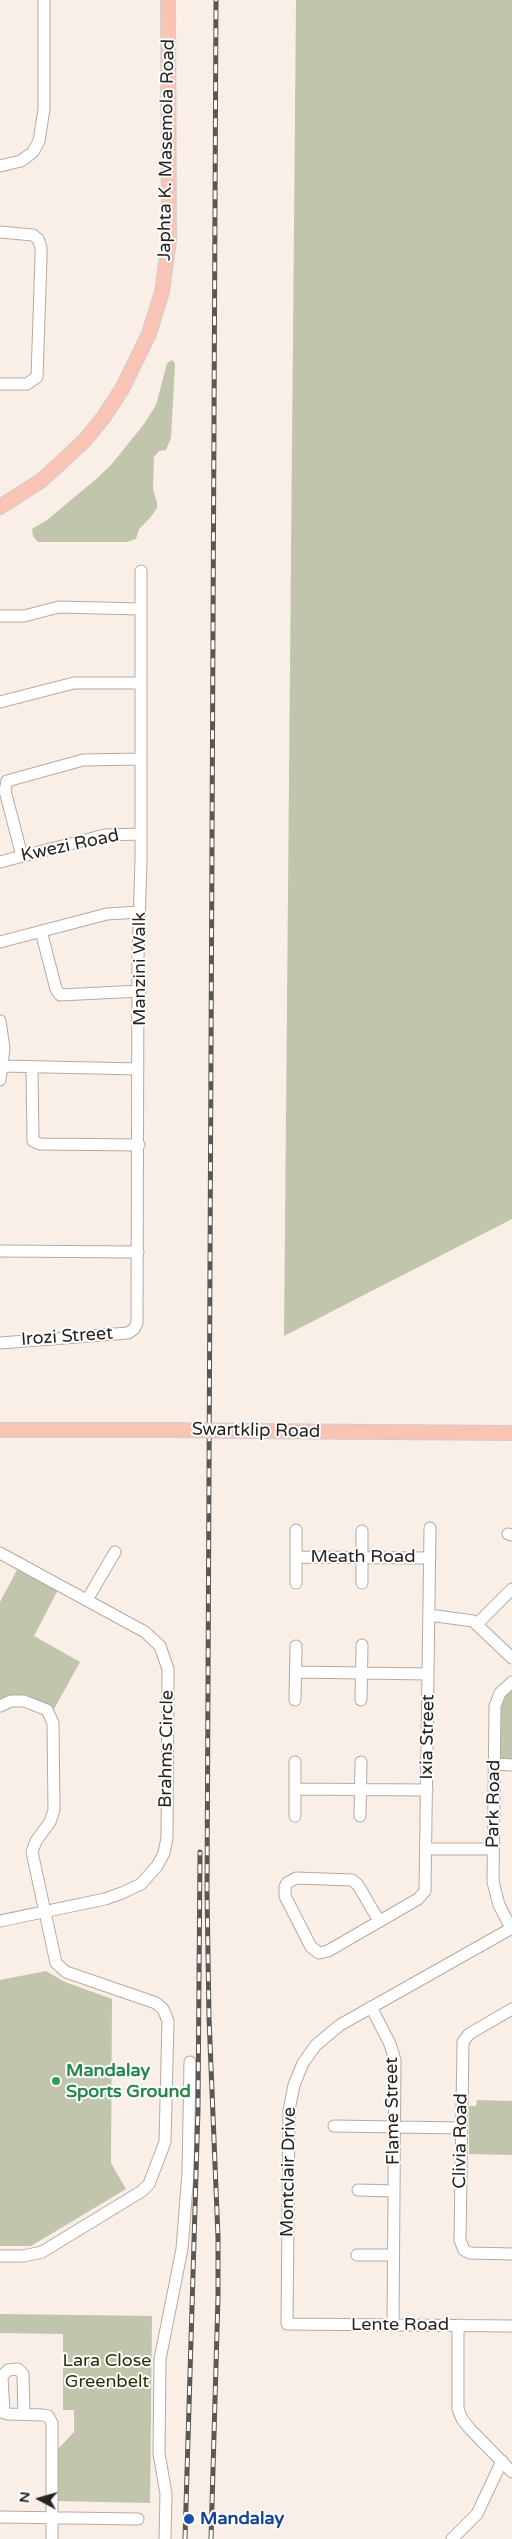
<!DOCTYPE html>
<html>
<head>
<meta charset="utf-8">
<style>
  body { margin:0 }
  #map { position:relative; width:512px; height:2539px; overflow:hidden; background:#f9efe6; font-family:"Varela Round",sans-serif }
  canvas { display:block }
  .north { position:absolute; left:15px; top:2474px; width:50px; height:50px; -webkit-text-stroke:4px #fefefe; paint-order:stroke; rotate:276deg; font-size:14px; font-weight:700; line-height:20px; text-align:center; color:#272420 }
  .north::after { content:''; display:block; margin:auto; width:18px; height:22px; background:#272420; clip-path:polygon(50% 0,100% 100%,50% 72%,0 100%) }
</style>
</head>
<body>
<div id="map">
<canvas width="512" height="2539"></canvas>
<div class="north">N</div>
</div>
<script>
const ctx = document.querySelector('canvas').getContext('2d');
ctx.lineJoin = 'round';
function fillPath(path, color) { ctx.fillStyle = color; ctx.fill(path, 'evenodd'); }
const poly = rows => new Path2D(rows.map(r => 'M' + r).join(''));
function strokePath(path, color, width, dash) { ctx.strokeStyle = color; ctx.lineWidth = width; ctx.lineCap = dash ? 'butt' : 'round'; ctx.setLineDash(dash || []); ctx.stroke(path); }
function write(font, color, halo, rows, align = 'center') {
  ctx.font = font + ' "Varela Round",sans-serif'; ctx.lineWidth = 4; ctx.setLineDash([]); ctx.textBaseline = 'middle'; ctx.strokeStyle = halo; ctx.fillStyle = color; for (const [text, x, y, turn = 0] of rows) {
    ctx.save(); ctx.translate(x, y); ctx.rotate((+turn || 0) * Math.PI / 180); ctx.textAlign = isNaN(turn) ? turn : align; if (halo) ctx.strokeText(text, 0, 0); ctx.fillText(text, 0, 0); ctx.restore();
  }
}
fillPath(poly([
  [296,0,512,0,512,1219,284,1336],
  [172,360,175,363,171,438,166,450,159,451,154,457,153,489,157,503,157,508,150,518,139,529,136,539,127,542,38,542,33,536,32,529,47,520,95,480,111,465,144,424,156,405,167,363],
  [18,1568,58,1590,34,1636,80,1662,54,1709,23,1695,11,1695,0,1700,0,1602],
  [512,1687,512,1761,503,1760,499,1756,500,1700],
  [46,1971,65,1982,112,1999,111,2163,126,2189,31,2246,0,2246,0,1980],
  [477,2100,512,2101,512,2155,469,2154,469,2106,476,2106],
  [0,2314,152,2316,150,2503,56,2501,56,2451,74,2432,74,2410,63,2410,63,2334,0,2333]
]), '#c0c5ab');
const minor = poly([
  [0,166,21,161,33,152,39,141,44,109,44,0],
  [0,232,33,235,38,239,41,247,41,258,37,377,27,384,0,384],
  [0,616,24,616,59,607,140,609],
  [0,702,74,683,141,683],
  [22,856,5,791,7,781,83,760,140,759],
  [0,862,105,835,141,834],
  [41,931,56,989,60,995,140,991],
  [0,942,107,914,140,912],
  [0,1021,4,1048,0,1080],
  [2,1066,138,1069],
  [32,1068,33,1141,40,1144,139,1145],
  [0,1251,138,1252],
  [0,1343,128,1333,134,1329,137,1323,138,957,141,860,141,571],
  [508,1534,512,1535],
  [0,1553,145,1632,160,1646,168,1669,167,1838,164,1853,157,1866,141,1884,122,1893,105,1899,0,1921],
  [296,1557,430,1558],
  [296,1583,296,1530],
  [362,1583,362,1531],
  [87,1600,115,1552],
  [429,1615,473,1621,512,1658],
  [478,1623,512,1589],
  [296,1672,428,1674],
  [295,1700,296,1646],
  [361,1700,362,1645],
  [0,1706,11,1701,24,1701,47,1710,53,1723,54,1810,50,1822,36,1841,32,1852,56,1963,66,1972,156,2003,163,2009,168,2021,165,2142,149,2184,142,2191,42,2252,23,2256,0,2256],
  [494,1764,512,1765],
  [295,1789,427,1790],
  [295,1816,295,1762],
  [360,1816,361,1762],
  [427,1849,493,1849],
  [379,1921,358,1885,352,1880,296,1878,287,1883,285,1887,285,1896,311,1947,319,1953,328,1951,418,1899,425,1891,430,1528],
  [511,1928,499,1905,493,1882,495,1706,500,1693,512,1682],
  [512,1928,340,2025,316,2045,303,2063,294,2085,289,2110,287,2324,512,2326],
  [371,2007,390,2044,395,2060,393,2325],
  [512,2009,469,2034,463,2042,460,2240,464,2250,470,2253,512,2254],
  [334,2126,461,2128],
  [358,2190,394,2191],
  [357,2255,393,2255],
  [458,2325,458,2409,462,2419,470,2429,512,2472],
  [24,2414,23,2374,18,2369,8,2370,2,2376,4,2413,8,2414,43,2415,48,2416,52,2423,52,2539],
  [0,2517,138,2519],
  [165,2539,166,2494,159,2453,160,2359,182,2249,188,2173,190,2062],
  [452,2539,477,2514,502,2461]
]);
const major = poly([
  [0,507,42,480,85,440,103,418,122,389,149,334,162,292,169,241,168,0],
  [0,1430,172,1430],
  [248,1431,512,1433]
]);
strokePath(minor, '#b4aba2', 13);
strokePath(major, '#cfcfce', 16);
strokePath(minor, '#fff', 11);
strokePath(major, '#f9c4b6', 14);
const rail = poly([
  [185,2539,198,2109,200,1852],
  [211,2539,218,2297,218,2237,209,2018,207,1891,216,0]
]);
strokePath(rail, '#5c5752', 5);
strokePath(rail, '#fefefe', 3, [9]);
const majorBridge = poly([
  [172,1430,248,1431]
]);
strokePath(majorBridge, '#cfcfce', 16, []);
strokePath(majorBridge, '#f9c4b6', 14);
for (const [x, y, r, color] of [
  [56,2081,5,"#2e9e5b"],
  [189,2519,6,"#1a4fb4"]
]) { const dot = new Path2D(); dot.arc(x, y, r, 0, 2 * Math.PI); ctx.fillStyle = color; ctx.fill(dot); strokePath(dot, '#fefefe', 2); }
write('18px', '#272420', '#fefefe', [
  ["Japhta K. Masemola Road",167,150,-89],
  ["Kwezi Road",70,846,-12],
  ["Manzini Walk",140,969,-90],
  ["Irozi Street",67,1337,-4],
  ["Swartklip Road",256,1431,1],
  ["Meath Road",363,1557],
  ["Ixia Street",428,1737,-89],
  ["Brahms Circle",167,1749,-89],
  ["Park Road",494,1804,-89],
  ["Flame Street",393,2111,-91],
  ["Clivia Road",461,2141,-89],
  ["Montclair Drive",289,2172,-89],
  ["Lente Road",400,2325]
]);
write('bold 18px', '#27864d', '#fefefe', [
  ["Mandalay",66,2071],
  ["Sports Ground",66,2092]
], 'left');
write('18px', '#2a2f00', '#fefefe', [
  ["Lara Close",107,2361],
  ["Greenbelt",107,2382]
]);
write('bold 18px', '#164399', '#fefefe', [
  ["Mandalay",200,2519]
], 'left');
</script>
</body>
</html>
